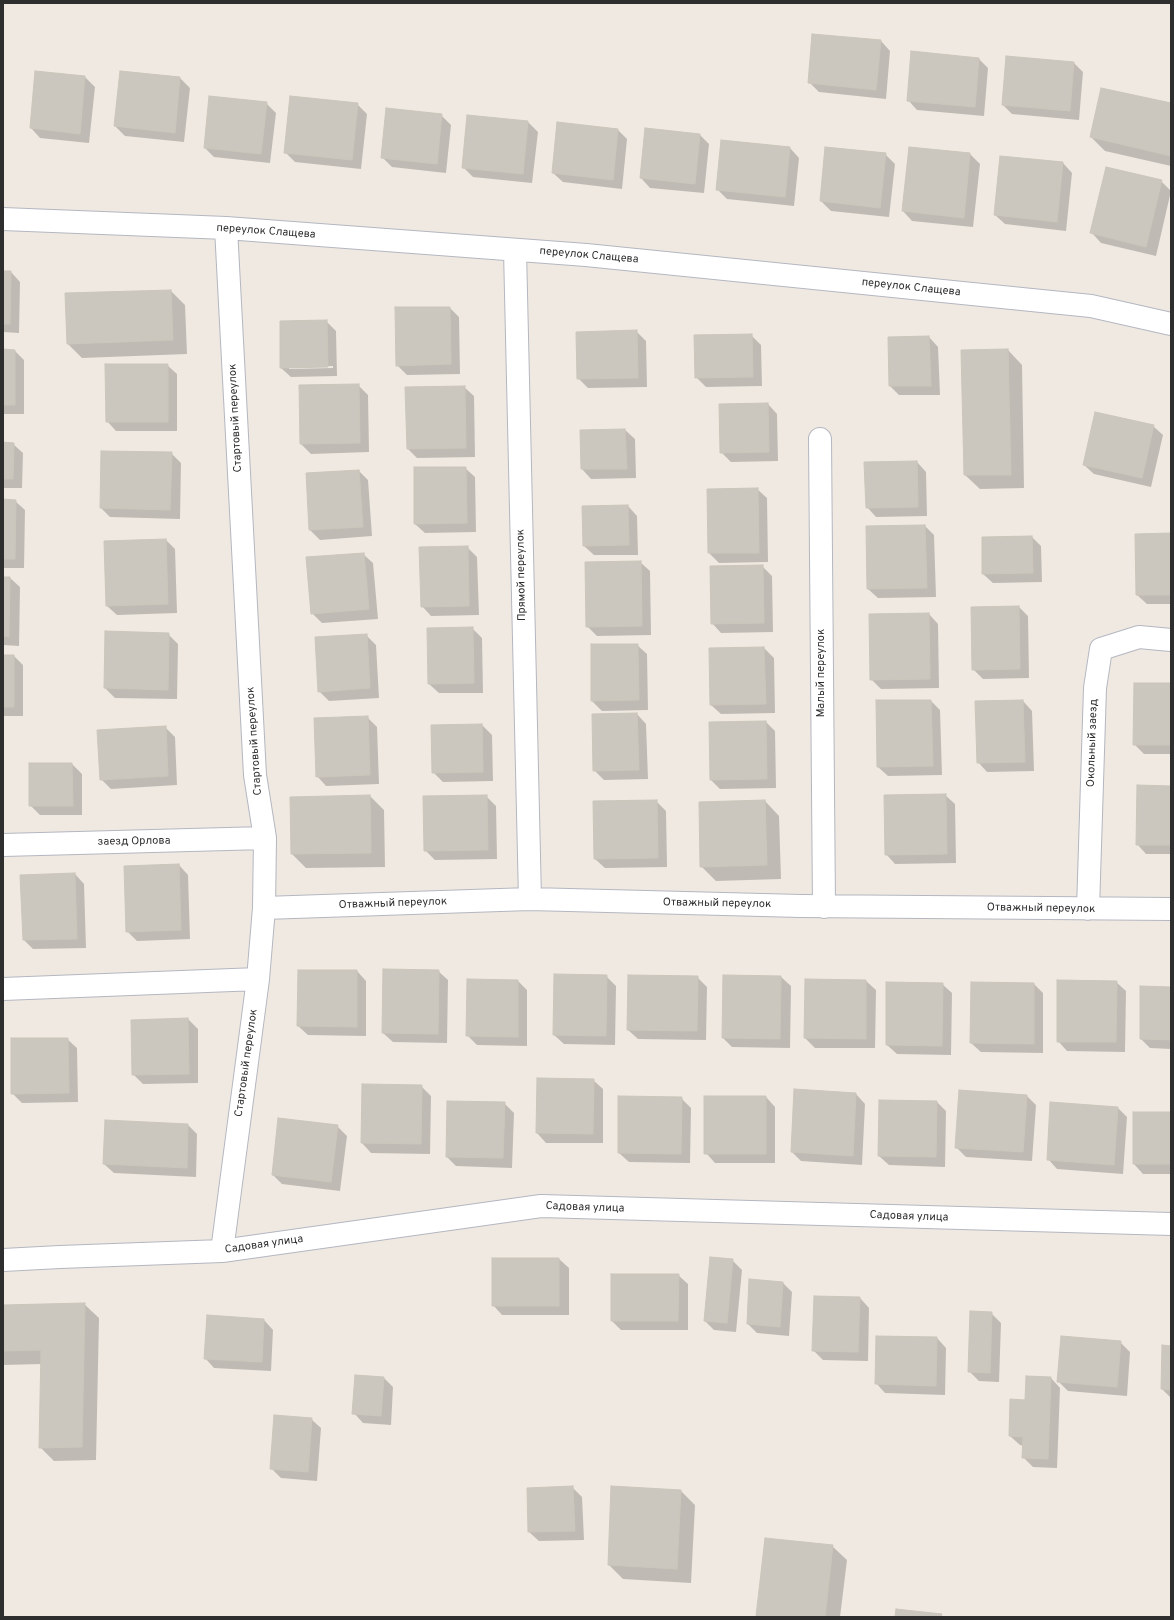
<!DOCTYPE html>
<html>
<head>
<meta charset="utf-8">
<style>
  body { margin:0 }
  #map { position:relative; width:1174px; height:1620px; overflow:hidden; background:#efe9e1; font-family:Overpass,sans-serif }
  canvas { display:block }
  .frame { position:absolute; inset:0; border:4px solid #2e2e2e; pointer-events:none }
</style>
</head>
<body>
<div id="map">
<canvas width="1174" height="1620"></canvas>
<div class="frame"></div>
</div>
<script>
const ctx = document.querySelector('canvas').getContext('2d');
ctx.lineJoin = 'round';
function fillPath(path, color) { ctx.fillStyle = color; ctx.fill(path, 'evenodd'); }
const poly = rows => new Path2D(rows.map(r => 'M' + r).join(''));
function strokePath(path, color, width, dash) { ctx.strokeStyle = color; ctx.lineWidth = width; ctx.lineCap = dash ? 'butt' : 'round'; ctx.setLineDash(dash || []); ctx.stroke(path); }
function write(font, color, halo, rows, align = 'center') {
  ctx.font = font + ' Overpass,sans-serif'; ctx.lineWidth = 4; ctx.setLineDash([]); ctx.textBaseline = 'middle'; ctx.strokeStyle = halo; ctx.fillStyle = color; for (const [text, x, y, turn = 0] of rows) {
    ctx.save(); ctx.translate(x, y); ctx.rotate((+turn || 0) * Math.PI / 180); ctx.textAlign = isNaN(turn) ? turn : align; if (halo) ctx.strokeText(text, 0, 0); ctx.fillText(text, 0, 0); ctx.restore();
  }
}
fillPath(poly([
  [881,41,890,51,886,99,819,92,810,83],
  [979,59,988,68,984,116,917,110,908,100],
  [1074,63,1083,72,1079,120,1012,114,1003,105],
  [36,72,85,77,95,87,89,143,40,138,31,128],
  [121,72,180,78,190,88,184,142,125,136,115,126],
  [266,103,276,113,270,163,214,157,205,148],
  [357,104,367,114,361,169,295,162,285,152],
  [1171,104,1171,166,1105,151,1091,137],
  [441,115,451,125,446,173,392,167,382,157],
  [468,116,528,122,538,132,532,183,473,177,463,167],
  [618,130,627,139,622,189,563,182,553,173],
  [700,135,709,144,704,193,650,188,641,178],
  [790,148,799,158,794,206,727,199,717,189],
  [909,148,970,154,980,164,973,227,912,221,903,211],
  [885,154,895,164,889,217,831,211,821,201],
  [1063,163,1072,173,1066,231,1005,224,995,215],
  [1161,181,1171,191,1156,256,1101,243,1092,233],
  [3,272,11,272,20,282,19,333,3,332],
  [171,291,185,305,187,354,82,358,68,344,66,294],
  [450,308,459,317,460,374,407,375,397,365],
  [326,321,336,331,337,376,291,377,281,368],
  [333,366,333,368,289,369,289,367],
  [637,332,646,341,647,387,588,388,578,378],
  [751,335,761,345,762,386,706,387,696,377],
  [929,337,938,347,940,395,899,395,890,386],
  [3,350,15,351,24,360,24,414,3,414],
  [1008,350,1022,365,1024,488,980,489,965,475,962,351],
  [167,365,177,374,177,431,116,431,107,421],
  [358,385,368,395,369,452,311,454,301,444,300,386],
  [464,387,474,396,475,457,417,458,408,449],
  [768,404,777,414,778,461,731,462,721,452],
  [1153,426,1163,435,1151,487,1094,474,1084,465],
  [625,430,635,439,636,478,591,479,582,469,581,431],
  [3,443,13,444,23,453,22,488,3,488],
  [171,453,181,463,180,519,110,517,101,508],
  [917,462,926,472,927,516,876,517,867,507],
  [465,468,475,477,476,532,425,533,415,524],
  [359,471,368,480,372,536,320,540,310,530,307,474],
  [757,489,767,498,768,562,719,563,709,553],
  [3,500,15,501,25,510,24,568,3,568],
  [628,506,637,516,638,555,594,555,584,546],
  [925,526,934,535,936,597,878,598,868,589],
  [1171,534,1171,604,1147,604,1137,595],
  [1032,537,1041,546,1042,582,993,583,983,574],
  [166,540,175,549,177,613,117,615,107,606],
  [467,547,477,557,479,615,431,616,422,606],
  [363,554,373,563,378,619,322,623,312,613],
  [640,562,650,571,651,635,597,636,587,626],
  [762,566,772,576,773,632,721,633,712,623],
  [3,578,10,578,20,587,19,646,3,645],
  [1019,607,1028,616,1029,678,983,679,973,669],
  [929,614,938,624,939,688,881,689,871,679],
  [472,628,482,638,483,693,439,693,429,684],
  [106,632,168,634,178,644,177,699,115,698,105,688],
  [366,635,376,645,379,698,329,701,319,691],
  [637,645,647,654,648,710,602,711,592,701],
  [764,648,774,658,775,713,721,714,711,705],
  [3,656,14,656,23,665,23,716,3,716],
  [1171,684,1171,754,1144,754,1134,744],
  [931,701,940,710,942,775,888,776,878,767],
  [1023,701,1032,711,1034,771,987,772,978,762],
  [637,714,646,724,648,779,604,780,594,770],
  [367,717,377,727,379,784,326,786,317,776],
  [766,722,775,731,776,788,720,789,711,780],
  [482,725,492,735,493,781,443,782,433,772],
  [165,727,175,737,177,785,111,789,101,779],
  [72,764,82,774,82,815,40,815,30,805],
  [1171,787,1171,854,1146,854,1137,844],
  [945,795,955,804,956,863,895,864,886,854],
  [370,796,384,810,385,867,306,868,292,854],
  [486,796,496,806,497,859,435,860,425,850],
  [656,801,666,811,667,867,605,868,595,859],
  [765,801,779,816,781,879,716,881,701,866],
  [179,865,188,875,190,939,137,941,127,931],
  [75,874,84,884,86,948,33,949,24,940],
  [357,971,366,981,366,1036,308,1035,298,1026],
  [438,971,448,980,447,1043,393,1042,383,1033],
  [606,976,616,986,615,1045,564,1044,554,1035],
  [724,976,781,977,791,986,790,1048,732,1047,723,1038],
  [697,977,707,987,706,1040,638,1039,628,1030],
  [806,980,866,981,876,990,875,1048,815,1048,805,1038],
  [518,981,527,990,527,1046,477,1045,467,1035],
  [1116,982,1126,991,1125,1052,1067,1051,1058,1041],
  [942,984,952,993,951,1055,897,1054,887,1045],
  [1034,984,1043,993,1043,1053,981,1052,971,1043],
  [1171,988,1171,1049,1150,1048,1141,1039],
  [188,1019,198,1029,198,1083,143,1084,133,1074,132,1020],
  [67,1039,77,1048,78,1102,22,1103,12,1093],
  [538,1079,593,1080,603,1089,603,1143,546,1143,537,1133],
  [421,1086,431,1096,430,1154,371,1153,362,1143],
  [856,1094,865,1104,862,1165,801,1161,792,1152],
  [1027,1096,1036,1105,1032,1161,966,1157,956,1147],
  [766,1097,775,1107,775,1163,715,1163,706,1153],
  [681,1098,691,1108,690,1163,629,1162,619,1153],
  [937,1102,946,1111,945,1167,889,1165,879,1156],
  [504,1103,514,1113,512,1168,456,1166,447,1157],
  [1118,1108,1127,1117,1123,1174,1057,1169,1048,1159],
  [1134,1113,1171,1113,1171,1174,1143,1174,1134,1164],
  [188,1125,197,1134,196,1177,114,1173,104,1164],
  [337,1126,347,1136,340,1191,282,1184,273,1175],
  [559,1259,569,1268,569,1315,502,1315,493,1305],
  [732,1260,742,1270,736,1332,714,1330,705,1321],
  [678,1275,688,1284,688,1330,621,1330,612,1321],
  [782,1282,792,1292,789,1336,757,1333,748,1324],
  [860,1298,869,1308,868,1361,823,1360,813,1350],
  [84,1304,99,1318,96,1460,54,1461,40,1447,42,1364,3,1365,3,1306],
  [991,1313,1001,1323,999,1382,979,1381,969,1371],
  [264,1320,273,1330,271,1371,214,1368,205,1358],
  [937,1338,946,1348,945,1395,885,1393,876,1383],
  [1120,1342,1130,1352,1127,1396,1068,1391,1058,1381],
  [1171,1347,1171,1398,1162,1389],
  [384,1378,393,1387,391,1425,363,1423,354,1413],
  [1051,1378,1060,1388,1057,1468,1033,1467,1023,1457,1024,1446,1020,1445,1010,1436,1026,1401],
  [311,1419,321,1428,317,1481,281,1478,271,1468],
  [572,1487,582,1497,584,1540,539,1541,529,1532],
  [612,1487,681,1491,695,1505,691,1583,623,1579,609,1565],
  [765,1539,832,1546,847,1560,840,1617,757,1616]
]), '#0003');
const building = poly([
  [812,34,881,40,876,90,808,83,812,34],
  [911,51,979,58,975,107,907,101,911,51],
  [1006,56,1074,62,1070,111,1002,105,1006,56],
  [35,71,85,76,80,134,30,128,35,71],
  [120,71,180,77,175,133,114,126,120,71],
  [1101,88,1171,103,1171,156,1090,137,1101,88],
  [209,96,267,102,261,154,204,148,209,96],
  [290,96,358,103,352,160,284,153,290,96],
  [386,108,442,114,437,164,381,158,386,108],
  [467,115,528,121,523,174,462,168,467,115],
  [557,122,618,129,613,180,552,173,557,122],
  [645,128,700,134,695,184,640,178,645,128],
  [721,140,790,147,785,197,716,190,721,140],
  [825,147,886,153,880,208,820,201,825,147],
  [909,147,970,153,964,218,902,211,909,147],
  [1000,156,1063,162,1057,222,994,215,1000,156],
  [1106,167,1162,180,1146,247,1090,233,1106,167],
  [3,271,11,271,10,324,3,324,3,271],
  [171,290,173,340,67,344,65,293,171,290],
  [395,307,450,307,451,364,396,366,395,307],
  [327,320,328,367,280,368,280,321,327,320],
  [637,330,638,378,577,379,576,332,637,330],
  [752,334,753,377,695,378,694,335,752,334],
  [929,336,931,386,889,386,888,337,929,336],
  [3,349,15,350,15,405,3,405,3,349],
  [1008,349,1011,475,964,475,961,350,1008,349],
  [105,364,168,364,168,422,106,422,105,364],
  [359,384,360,443,300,444,299,385,359,384],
  [465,386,466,448,407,449,405,387,465,386],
  [768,403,769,452,720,453,719,404,768,403],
  [1095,412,1154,425,1142,478,1083,465,1095,412],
  [625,429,627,469,581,469,580,430,625,429],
  [3,442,14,443,13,479,3,479,3,442],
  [101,451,172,452,170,510,100,508,101,451],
  [917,461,918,507,866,508,864,462,917,461],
  [414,467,466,467,467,523,414,524,414,467],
  [359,470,363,527,309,530,306,473,359,470],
  [758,488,759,553,708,553,707,489,758,488],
  [3,499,16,500,15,559,3,559,3,499],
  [628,505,629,545,583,546,582,506,628,505],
  [925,525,927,588,867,589,866,526,925,525],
  [1171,533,1171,595,1136,595,1135,534,1171,533],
  [1032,536,1033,573,982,574,982,537,1032,536],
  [166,539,168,604,106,606,104,541,166,539],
  [468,546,469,606,421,607,419,547,468,546],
  [364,553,369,609,311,614,306,557,364,553],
  [641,561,642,626,586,627,585,562,641,561],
  [763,565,764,623,711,624,710,566,763,565],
  [3,577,10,577,9,637,3,636,3,577],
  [1019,606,1020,669,972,670,971,607,1019,606],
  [929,613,930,679,870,680,869,614,929,613],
  [473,627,474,683,428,684,427,628,473,627],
  [105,631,169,633,168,690,104,688,105,631],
  [367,634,370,688,318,692,315,637,367,634],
  [591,644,638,644,639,700,591,701,591,644],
  [764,647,766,704,710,705,709,648,764,647],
  [3,655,14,655,14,707,3,707,3,655],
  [1134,683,1171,683,1171,745,1133,745,1134,683],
  [876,700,931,700,933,766,877,767,876,700],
  [1023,700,1025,762,977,763,975,701,1023,700],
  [637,713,639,770,593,771,592,714,637,713],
  [368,716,370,775,316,777,314,718,368,716],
  [766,721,767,779,710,780,709,722,766,721],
  [482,724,483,772,432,773,431,725,482,724],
  [166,726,168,776,100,780,97,730,166,726],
  [29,763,72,763,73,806,29,806,29,763],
  [1137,785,1171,786,1171,845,1136,845,1137,785],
  [946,794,947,854,885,855,884,795,946,794],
  [370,795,371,853,291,854,290,797,370,795],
  [487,795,488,850,424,851,423,796,487,795],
  [657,800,658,858,594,859,593,801,657,800],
  [765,800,767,865,700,867,699,802,765,800],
  [179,864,181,930,126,932,124,866,179,864],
  [75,873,77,939,23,940,20,875,75,873],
  [383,969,439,970,438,1034,382,1033,383,969],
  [298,970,357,970,357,1027,297,1026,298,970],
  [554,974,607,975,606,1036,553,1035,554,974],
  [628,975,698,976,697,1031,627,1030,628,975],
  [723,975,781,976,780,1039,722,1038,723,975],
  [467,979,518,980,518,1037,466,1036,467,979],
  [805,979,866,980,866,1039,804,1038,805,979],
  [1057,980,1117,981,1116,1042,1057,1042,1057,980],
  [886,982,943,983,942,1046,886,1045,886,982],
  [971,982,1034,983,1034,1044,970,1043,971,982],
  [1140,986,1171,987,1171,1040,1140,1039,1140,986],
  [188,1018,189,1074,132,1075,131,1020,188,1018],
  [11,1038,68,1038,69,1093,11,1094,11,1038],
  [537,1078,594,1079,593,1134,536,1133,537,1078],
  [362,1084,422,1085,421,1144,361,1143,362,1084],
  [794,1089,856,1093,853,1156,791,1152,794,1089],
  [959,1090,1027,1095,1023,1152,955,1148,959,1090],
  [618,1096,682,1097,681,1154,618,1153,618,1096],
  [704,1096,766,1096,766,1154,704,1154,704,1096],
  [879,1100,937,1101,936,1157,878,1156,879,1100],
  [447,1101,505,1102,503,1158,446,1157,447,1101],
  [1050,1102,1118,1107,1114,1165,1047,1160,1050,1102],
  [1133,1112,1171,1112,1171,1164,1133,1164,1133,1112],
  [278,1118,338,1125,331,1182,272,1175,278,1118],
  [105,1120,188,1124,187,1168,103,1164,105,1120],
  [710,1257,733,1259,727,1323,704,1321,710,1257],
  [492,1258,559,1258,559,1306,492,1306,492,1258],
  [611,1274,679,1274,678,1321,611,1321,611,1274],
  [749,1279,783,1282,780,1327,747,1324,749,1279],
  [814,1296,860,1297,858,1352,812,1351,814,1296],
  [85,1303,82,1447,39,1448,41,1350,3,1351,3,1305,85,1303],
  [970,1311,992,1312,990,1373,968,1372,970,1311],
  [207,1315,264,1319,262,1362,204,1359,207,1315],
  [876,1336,937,1337,936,1386,875,1384,876,1336],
  [1061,1336,1121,1341,1117,1387,1057,1382,1061,1336],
  [1162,1345,1171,1346,1171,1390,1161,1389,1162,1345],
  [355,1375,384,1377,381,1416,352,1414,355,1375],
  [1026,1376,1051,1377,1048,1459,1022,1458,1023,1437,1009,1436,1010,1399,1025,1400,1026,1376],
  [274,1415,312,1418,308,1472,270,1469,274,1415],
  [573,1486,575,1531,528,1532,527,1488,573,1486],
  [611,1486,681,1490,677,1569,608,1565,611,1486],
  [765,1538,833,1545,825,1617,756,1616,765,1538],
  [896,1609,942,1614,941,1617,895,1617,896,1609]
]);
fillPath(building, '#cbc7bf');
strokePath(building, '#cbc5ba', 1);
const minor = poly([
  [3,219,226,228,586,255,1091,306,1171,324],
  [515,250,530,899],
  [820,439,824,907],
  [3,845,265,838],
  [264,908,530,899,801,906,1171,909],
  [1088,909,1095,688,1101,649,1139,637,1171,640],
  [3,989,258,979],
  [222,1251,258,979,264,908,265,838,255,775,226,228],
  [3,1260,60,1257,222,1251,541,1206,1171,1224]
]);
strokePath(minor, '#b4b7c1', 24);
strokePath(minor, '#fff', 22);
write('11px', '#2e2e2e', '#fff', [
  ["переулок Слащева",266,232,4],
  ["переулок Слащева",589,256,5],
  ["переулок Слащева",911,288,6],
  ["Стартовый переулок",236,418,-93],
  ["Прямой переулок",522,575,-91],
  ["Малый переулок",822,673,-90],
  ["Стартовый переулок",255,741,-94],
  ["Окольный заезд",1093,743,-88],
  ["заезд Орлова",134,842,-1],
  ["Отважный переулок",393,904,-2],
  ["Отважный переулок",717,904,1],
  ["Отважный переулок",1041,909,1],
  ["Стартовый переулок",247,1063,-82],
  ["Садовая улица",585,1208,2],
  ["Садовая улица",909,1217,2],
  ["Садовая улица",264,1245,-8]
]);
</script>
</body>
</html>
